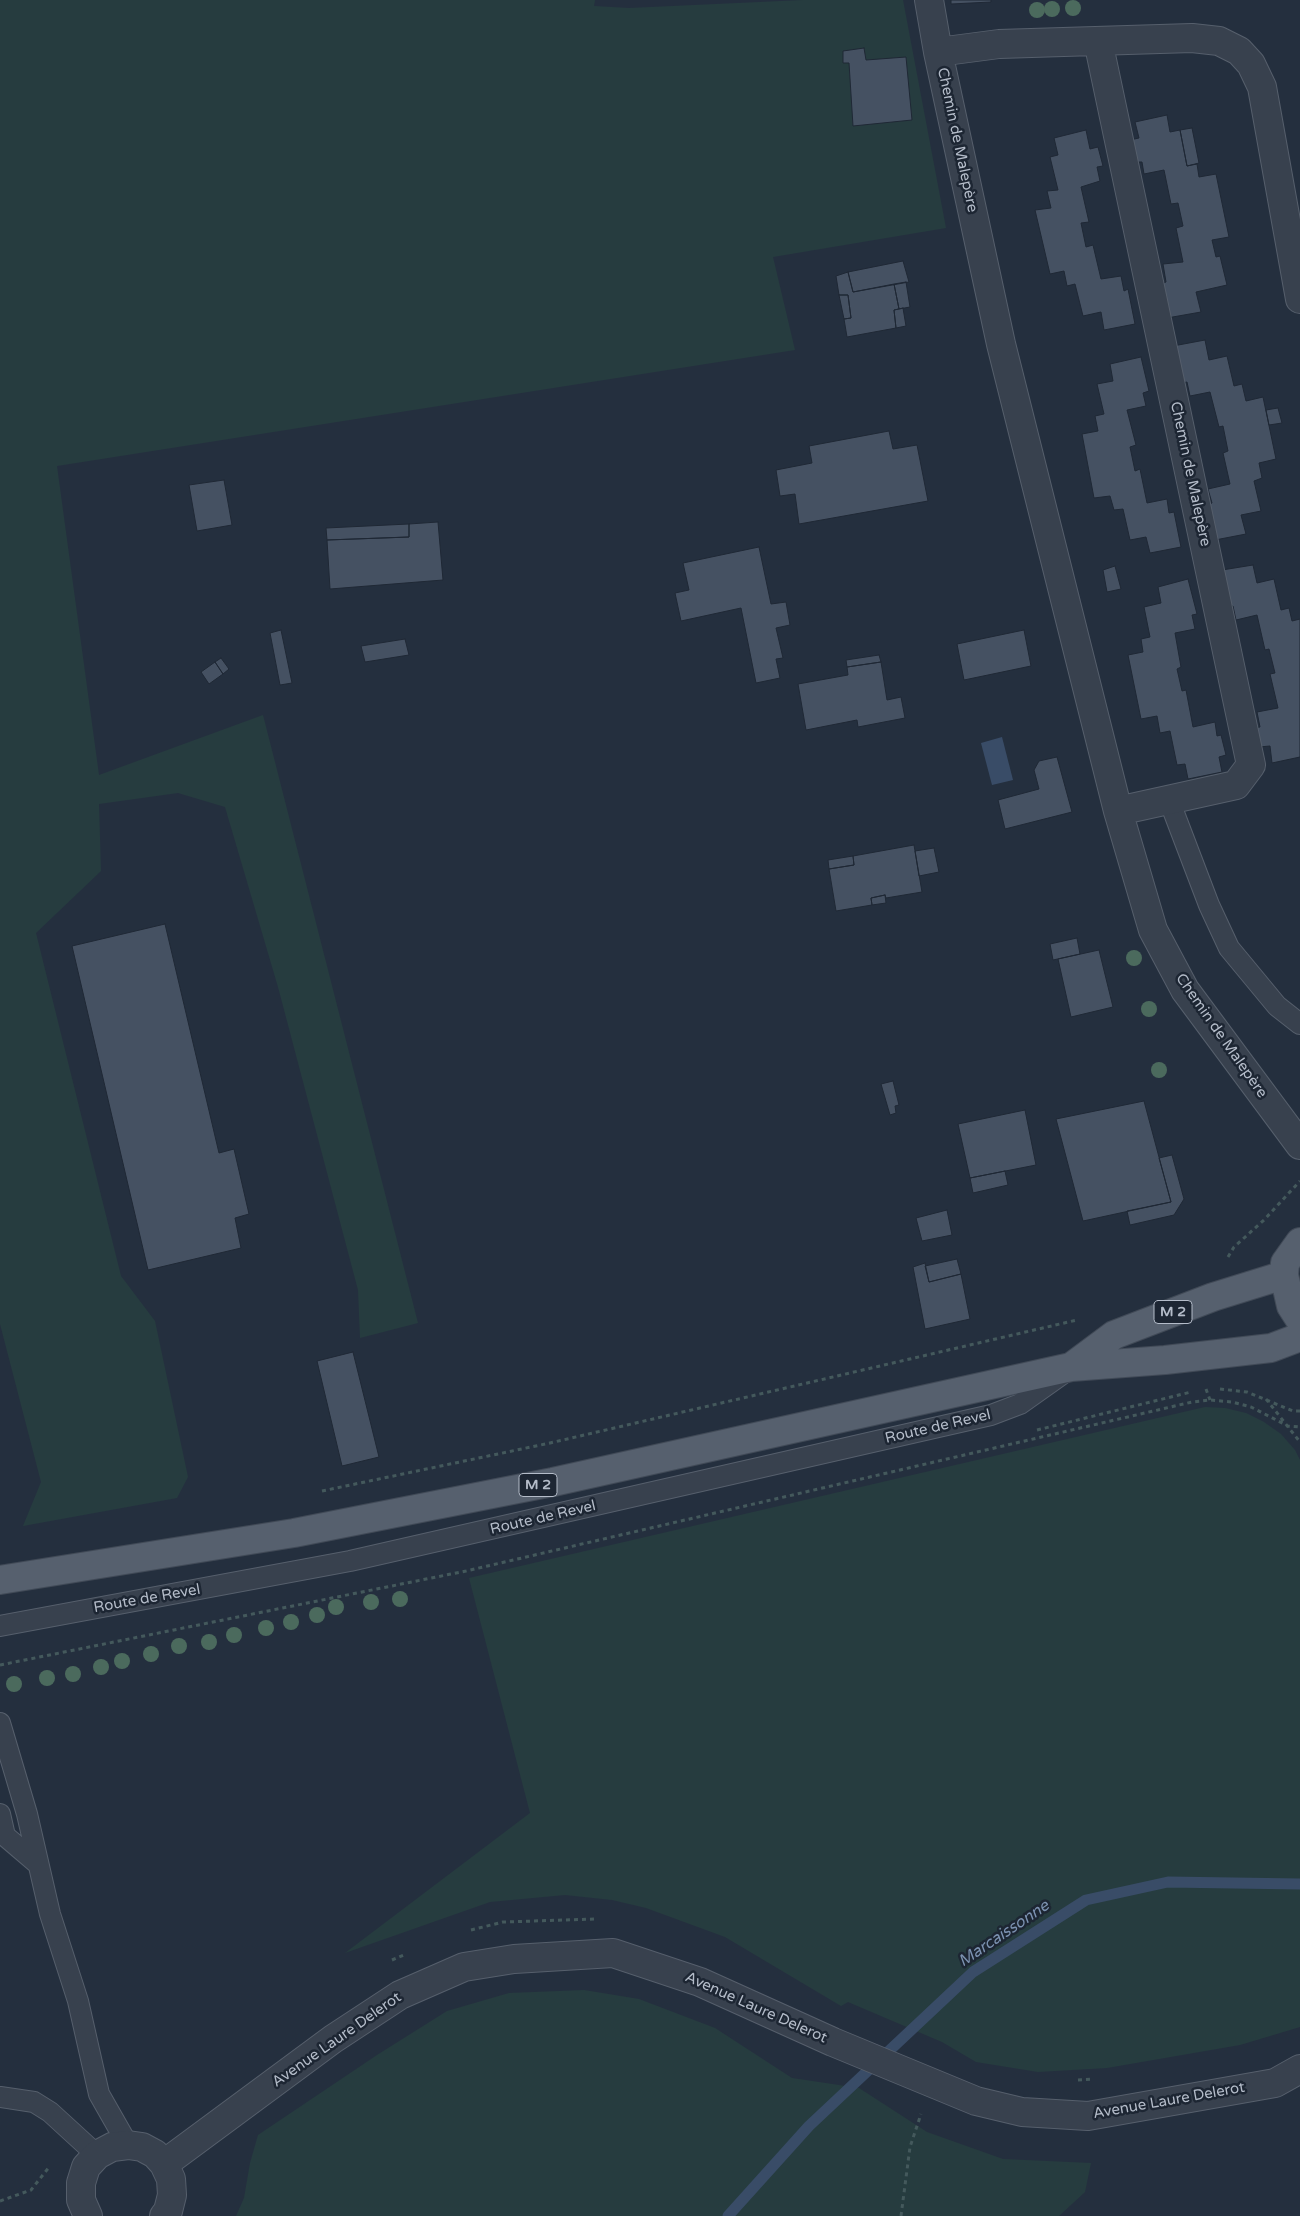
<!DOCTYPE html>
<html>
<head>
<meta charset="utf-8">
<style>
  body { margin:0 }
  canvas { display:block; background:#242f3e }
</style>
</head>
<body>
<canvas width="1300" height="2216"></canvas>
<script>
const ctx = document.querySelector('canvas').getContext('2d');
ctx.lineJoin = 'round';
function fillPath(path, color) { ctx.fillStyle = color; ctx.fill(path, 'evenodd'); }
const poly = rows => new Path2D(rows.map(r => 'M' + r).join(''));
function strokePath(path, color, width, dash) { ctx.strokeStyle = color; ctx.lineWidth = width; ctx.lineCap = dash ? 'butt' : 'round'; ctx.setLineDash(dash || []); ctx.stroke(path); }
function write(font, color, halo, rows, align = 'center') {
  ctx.font = font + ' "Varela Round",sans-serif'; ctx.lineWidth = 5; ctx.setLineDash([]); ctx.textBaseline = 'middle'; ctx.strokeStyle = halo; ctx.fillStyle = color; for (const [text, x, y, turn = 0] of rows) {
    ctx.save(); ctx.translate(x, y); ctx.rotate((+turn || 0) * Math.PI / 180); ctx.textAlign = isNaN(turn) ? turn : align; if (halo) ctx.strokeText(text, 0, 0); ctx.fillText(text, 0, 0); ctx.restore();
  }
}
fillPath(poly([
  [0,0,595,0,594,6,629,8,803,0,903,0,946,228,773,257,795,350,57,466,99,775,263,715,418,1323,360,1338,358,1290,278,987,225,807,178,793,99,804,101,871,36,933,121,1276,155,1321,188,1477,177,1498,23,1526,41,1482,0,1324],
  [1205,1407,1225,1408,1246,1413,1264,1422,1281,1434,1295,1450,1300,1460,1300,2027,1240,2045,1107,2068,1038,2072,976,2062,942,2042,848,2002,841,2006,725,1937,646,1908,612,1900,565,1895,490,1902,345,1953,530,1813,469,1578],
  [584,1990,639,1999,715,2028,792,2078,859,2088,927,2132,1003,2159,1091,2163,1085,2192,1059,2216,236,2216,244,2198,250,2163,258,2135,377,2055,447,2011,509,1993]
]), '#263c3f');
fillPath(poly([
  [1002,737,1013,780,992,785,981,743]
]), '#394c67');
strokePath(poly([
  [728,2216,809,2126,973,1972,1086,1900,1168,1882,1300,1884]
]), '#394c67', 11);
const building = poly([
  [951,0,991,0,991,2,951,4,951,0],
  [864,48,866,60,906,57,912,120,853,126,849,63,843,63,843,51,864,48],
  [1167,115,1170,132,1180,130,1187,166,1197,164,1199,177,1216,174,1229,237,1212,240,1216,257,1220,256,1227,285,1196,292,1201,312,1167,318,1161,284,1166,282,1163,264,1183,262,1176,228,1183,226,1178,203,1171,204,1164,170,1144,174,1142,162,1135,162,1130,140,1139,138,1135,122,1167,115],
  [1192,128,1199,163,1187,166,1180,130,1192,128],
  [1086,130,1090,149,1098,147,1103,166,1097,167,1100,181,1081,187,1089,222,1081,223,1086,247,1093,245,1101,279,1121,276,1124,291,1128,289,1135,324,1104,330,1101,312,1083,316,1075,284,1067,286,1064,271,1050,274,1035,210,1051,208,1047,191,1058,190,1050,157,1058,155,1054,138,1086,130],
  [903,261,909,282,853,292,848,272,903,261],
  [848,272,853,292,894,284,899,309,894,310,896,328,847,337,844,319,851,318,848,295,839,295,836,276,848,272],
  [906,282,910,307,899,309,894,284,906,282],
  [839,295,848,295,851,318,844,319,839,295],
  [903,308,906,326,896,328,894,310,903,308],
  [1205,340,1209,360,1227,356,1234,386,1242,384,1246,401,1263,397,1276,459,1259,463,1262,478,1254,481,1261,511,1241,515,1246,534,1215,540,1207,505,1212,503,1208,489,1230,484,1223,453,1228,451,1223,426,1219,427,1210,392,1190,396,1187,382,1182,383,1173,346,1205,340],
  [1141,357,1149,391,1143,393,1146,406,1127,410,1136,445,1130,447,1135,471,1140,469,1147,503,1167,499,1169,513,1174,512,1181,547,1150,553,1146,537,1130,540,1123,509,1114,510,1110,496,1094,498,1082,434,1098,431,1095,416,1104,414,1097,384,1113,381,1110,364,1141,357],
  [1278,408,1282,423,1269,425,1266,410,1278,408],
  [889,431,893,449,917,445,928,501,799,524,795,494,780,496,776,470,812,463,809,446,889,431],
  [224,480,232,525,197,531,189,485,224,480],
  [438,522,443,580,330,589,327,540,409,537,409,524,438,522],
  [409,524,409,537,327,540,326,528,409,524],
  [759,547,771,604,786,602,790,625,776,628,783,658,776,659,780,678,756,683,741,608,681,621,675,593,689,590,683,563,759,547],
  [1253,565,1257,583,1274,579,1281,610,1289,608,1292,621,1300,619,1300,757,1272,763,1270,746,1259,747,1255,728,1260,727,1257,712,1278,708,1270,674,1275,673,1269,649,1265,650,1257,615,1236,620,1233,606,1229,606,1222,570,1253,565],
  [1115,566,1121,589,1107,592,1103,570,1115,566],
  [1188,579,1197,614,1192,615,1195,629,1175,633,1181,667,1177,669,1182,691,1186,690,1193,727,1215,722,1217,736,1221,735,1226,755,1219,757,1222,772,1188,779,1185,764,1177,765,1170,731,1160,733,1157,716,1141,719,1128,655,1143,652,1141,639,1150,637,1144,607,1161,603,1158,587,1188,579],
  [281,630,292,683,280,685,270,633,281,630],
  [1024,630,1031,666,964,680,957,644,1024,630],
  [405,639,409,655,365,662,361,646,405,639],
  [879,655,881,662,847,667,846,660,879,655],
  [221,658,229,669,223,674,215,662,221,658],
  [215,662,223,674,209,684,201,672,215,662],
  [881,662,887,700,901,697,905,718,858,727,857,720,806,730,798,684,848,675,847,667,881,662],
  [1057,757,1072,812,1005,829,998,800,1039,789,1034,770,1039,761,1057,757],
  [914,845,922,892,886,898,885,895,871,898,872,905,836,911,829,869,854,865,853,856,914,845],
  [934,848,939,872,919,876,915,851,934,848],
  [853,856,854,865,829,869,828,860,853,856],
  [885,895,886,903,872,905,871,898,885,895],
  [165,924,219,1153,234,1149,249,1214,235,1218,241,1248,148,1270,72,946,165,924],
  [1077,938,1080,954,1053,960,1050,944,1077,938],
  [1099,950,1113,1007,1071,1017,1058,959,1099,950],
  [893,1081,899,1105,895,1106,896,1113,890,1115,881,1084,893,1081],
  [1144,1101,1171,1202,1083,1221,1056,1119,1144,1101],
  [1025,1110,1036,1165,970,1178,958,1124,1025,1110],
  [1172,1155,1184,1199,1174,1215,1130,1225,1127,1211,1171,1202,1159,1158,1172,1155],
  [1005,1171,1008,1185,973,1193,970,1178,1005,1171],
  [947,1210,952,1235,922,1241,916,1218,947,1210],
  [957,1259,961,1274,929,1282,925,1266,957,1259],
  [925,1263,929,1282,961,1274,970,1319,925,1329,913,1267,925,1263],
  [353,1352,379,1457,342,1466,317,1361,353,1352]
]);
fillPath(building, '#455162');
strokePath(building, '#1f2835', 1);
const lane = poly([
  [1169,800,1209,905,1229,948,1277,1006,1300,1024],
  [0,1626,350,1561,991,1415,1020,1404,1068,1370],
  [0,1723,27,1814,50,1914,78,2001,99,2094,128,2145],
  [0,1814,5,1836,38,1864],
  [0,2097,34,2102,50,2112,97,2155]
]);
const street = poly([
  [929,0,938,52,1001,344,1118,811,1153,930,1185,990,1300,1145],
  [1098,41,1251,765,1236,785,1118,811],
  [938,52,999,44,1192,38,1219,41,1239,51,1251,64,1262,87,1300,299],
  [164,2164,333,2039,400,1995,464,1967,514,1959,613,1953,700,1982,833,2042,976,2101,1022,2112,1088,2116,1275,2083,1300,2069],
  [88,2216,81,2200,81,2183,86,2167,97,2155,112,2147,128,2145,142,2147,155,2154,164,2164,171,2179,172,2195,168,2211,164,2216]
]);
const primary = poly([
  [1300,1242,1285,1263,1284,1275,1291,1306,1300,1320],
  [1071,1367,1114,1335,1213,1297,1284,1275],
  [0,1580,294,1533,553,1482,1071,1367,1165,1360,1271,1348,1300,1337]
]);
strokePath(lane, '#565f6c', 22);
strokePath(street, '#565f6c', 30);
strokePath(primary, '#414a57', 30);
strokePath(poly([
  [1228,1257,1234,1247,1264,1220,1300,1181],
  [1206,1389,1210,1400],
  [1220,1389,1247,1392,1293,1411,1300,1411],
  [1266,1399,1300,1442],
  [1037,1430,1191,1392],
  [322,1491,550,1443,1077,1320],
  [0,1665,466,1571,1192,1402,1210,1400,1232,1402,1251,1407,1288,1426,1300,1427],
  [471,1930,503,1922,596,1919],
  [392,1960,406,1954],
  [1078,2080,1094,2079],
  [0,2201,31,2190,50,2166],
  [901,2216,910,2147,921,2114]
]), '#44595c', 3, [4, 4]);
strokePath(lane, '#38414e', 20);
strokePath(street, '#38414e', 28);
strokePath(primary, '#56606e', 28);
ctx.fillStyle = '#4b6a5d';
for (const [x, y] of [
  [1073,8],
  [1052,9],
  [1037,10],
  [1134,958],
  [1149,1009],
  [1159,1070],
  [400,1599],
  [371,1602],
  [336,1607],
  [317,1615],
  [291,1622],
  [266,1628],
  [234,1635],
  [209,1642],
  [179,1646],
  [151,1654],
  [122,1661],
  [101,1667],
  [73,1674],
  [47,1678],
  [14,1684]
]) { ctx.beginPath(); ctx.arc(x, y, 8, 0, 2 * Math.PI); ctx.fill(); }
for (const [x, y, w] of [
  [1173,1312,38],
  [538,1485,38]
]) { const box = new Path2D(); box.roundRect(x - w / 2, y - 11.5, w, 23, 4); ctx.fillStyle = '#1d2633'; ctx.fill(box); strokePath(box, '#b4bcc9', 1); }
write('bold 14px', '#b4bcc9', null, [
  ["M 2",1173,1312],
  ["M 2",538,1485]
]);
write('15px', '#b4bcc9', '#1d2633', [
  ["Chemin de Malepère",957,140,78],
  ["Chemin de Malepère",1190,474,78],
  ["Chemin de Malepère",1221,1036,55],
  ["Route de Revel",938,1427,-13],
  ["Route de Revel",543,1518,-13],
  ["Route de Revel",147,1599,-10],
  ["Avenue Laure Delerot",756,2008,24],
  ["Avenue Laure Delerot",337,2040,-35],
  ["Avenue Laure Delerot",1169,2101,-10]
]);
write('italic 16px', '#7c92b1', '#1d2633', [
  ["Marcaissonne",1004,1934,-34]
]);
</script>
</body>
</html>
